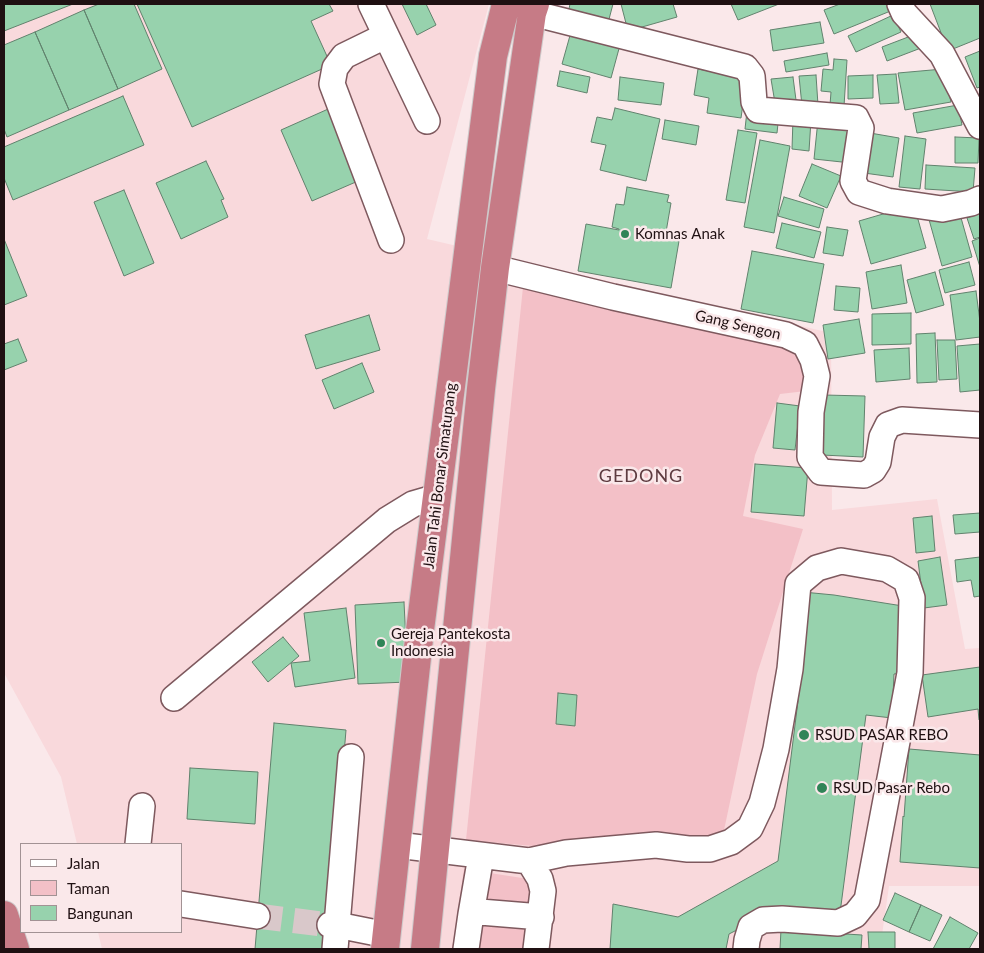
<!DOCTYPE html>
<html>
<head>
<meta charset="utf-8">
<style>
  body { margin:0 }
  #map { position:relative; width:984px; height:953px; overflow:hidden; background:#fae8ea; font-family:Lato,sans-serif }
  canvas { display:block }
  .frame { position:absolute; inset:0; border:5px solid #1f1012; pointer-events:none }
  .legend { position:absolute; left:20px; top:843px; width:162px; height:90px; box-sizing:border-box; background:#fae8ea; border:1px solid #a29294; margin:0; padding:6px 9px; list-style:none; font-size:15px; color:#1f1012 }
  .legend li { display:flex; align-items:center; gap:10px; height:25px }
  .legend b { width:25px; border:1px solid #a29294 }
</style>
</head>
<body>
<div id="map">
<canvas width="984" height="953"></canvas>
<div class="frame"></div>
<ul class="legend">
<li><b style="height:6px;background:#fff"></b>Jalan</li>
<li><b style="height:14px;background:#f3c0c7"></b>Taman</li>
<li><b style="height:14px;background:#97d2ad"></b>Bangunan</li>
</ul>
</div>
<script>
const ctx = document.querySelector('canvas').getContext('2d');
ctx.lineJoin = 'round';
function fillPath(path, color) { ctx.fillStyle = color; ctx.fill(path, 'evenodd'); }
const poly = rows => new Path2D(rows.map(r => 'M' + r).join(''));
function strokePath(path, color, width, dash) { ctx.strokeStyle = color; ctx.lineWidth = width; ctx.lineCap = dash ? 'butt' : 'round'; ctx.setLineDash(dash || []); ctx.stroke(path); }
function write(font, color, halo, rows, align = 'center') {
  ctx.font = font + ' Lato,sans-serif'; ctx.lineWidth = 5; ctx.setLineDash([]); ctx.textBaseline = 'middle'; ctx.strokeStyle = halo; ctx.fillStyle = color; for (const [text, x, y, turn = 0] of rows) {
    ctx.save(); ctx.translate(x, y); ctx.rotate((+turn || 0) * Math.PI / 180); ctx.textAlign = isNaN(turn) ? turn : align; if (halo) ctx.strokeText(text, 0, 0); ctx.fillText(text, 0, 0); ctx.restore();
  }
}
fillPath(poly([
  [4,4,489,4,427,239,831,333,832,510,937,499,965,649,980,648,980,886,889,886,880,949,102,949,98,932,181,932,181,844,77,844,61,777,4,673]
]), '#f9d9dc');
fillPath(poly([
  [523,287,811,353,806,391,780,394,755,455,743,516,803,529,757,674,723,835,656,857,466,840],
  [464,869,535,880,525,949,452,949]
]), '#f3c0c7');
const building = poly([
  [4,4,73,4,4,31,4,4],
  [99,4,134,4,162,69,118,89,84,10,99,4],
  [137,4,329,4,333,11,311,21,331,65,192,127,137,4],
  [402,4,426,4,436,25,417,35,402,4],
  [570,4,613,4,608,23,568,14,570,4],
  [621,4,673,4,677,17,628,31,621,4],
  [731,4,779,4,738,20,731,4],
  [840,4,890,4,893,10,834,34,824,10,840,4],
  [930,4,980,4,980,38,948,51,930,4],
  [84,10,118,89,69,110,35,32,84,10],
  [893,15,901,32,856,52,848,36,893,15],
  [820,22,824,43,773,51,770,30,820,22],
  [35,32,69,110,7,137,4,129,4,45,35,32],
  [571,32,620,45,611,78,562,64,571,32],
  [916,34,921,48,887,61,882,47,916,34],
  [980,51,980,87,977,88,965,57,980,51],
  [827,53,829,65,786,72,784,61,827,53],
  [834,59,847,60,844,106,830,105,831,92,821,91,823,69,833,70,834,59],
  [698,69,714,72,747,74,741,118,707,113,709,98,694,95,698,69],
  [943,69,951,102,905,110,898,73,943,69],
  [560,71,590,77,587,93,557,86,560,71],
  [896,74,899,103,880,104,877,75,896,74],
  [816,75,818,105,802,106,799,76,816,75],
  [873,75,873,98,848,99,848,76,873,75],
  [620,77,664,83,661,105,618,100,620,77],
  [793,77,796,100,775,103,771,79,793,77],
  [123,96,144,145,13,200,4,178,4,147,123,96],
  [958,105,962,125,917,133,913,113,958,105],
  [335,106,365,178,312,201,281,130,335,106],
  [615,108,660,119,646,181,600,170,606,145,591,142,597,117,612,120,615,108],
  [747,111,779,114,777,133,745,129,747,111],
  [793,119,811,120,809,151,792,149,793,119],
  [665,120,699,126,696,145,662,139,665,120],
  [818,120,855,124,851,163,814,159,818,120],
  [738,130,757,133,745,203,726,200,738,130],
  [870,133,899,138,893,177,864,173,870,133],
  [905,136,926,139,920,189,899,187,905,136],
  [955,137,979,138,978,163,955,163,955,137],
  [760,140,790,146,774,233,744,227,760,140],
  [206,161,224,199,221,200,228,217,181,239,156,183,206,161],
  [812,164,841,176,827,208,799,196,812,164],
  [926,165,975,168,973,192,925,189,926,165],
  [627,187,669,195,667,202,671,203,665,238,679,241,671,288,578,271,586,224,619,230,619,229,612,227,616,204,624,205,627,187],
  [124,190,154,263,124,276,94,202,124,190],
  [784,197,824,209,819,228,778,216,784,197],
  [914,205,926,248,871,264,859,221,914,205],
  [958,207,972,257,942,266,928,216,958,207],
  [980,213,980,237,974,239,967,218,980,213],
  [782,223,821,232,814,258,776,248,782,223],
  [827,227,848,230,843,256,823,253,827,227],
  [980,238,980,267,972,241,980,238],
  [4,239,27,296,4,305,4,239],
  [752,251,824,264,813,323,741,309,752,251],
  [969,262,975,285,945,293,939,270,969,262],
  [901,265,907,303,872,309,866,272,901,265],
  [935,272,944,305,916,313,907,280,935,272],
  [836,286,860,288,858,312,834,310,836,286],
  [976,291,980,322,980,337,956,340,950,295,976,291],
  [911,313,911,344,872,345,872,314,911,313],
  [369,315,380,350,316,369,305,335,369,315],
  [859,319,865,353,828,359,823,325,859,319],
  [935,333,937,382,917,383,916,334,935,333],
  [18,339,27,361,4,370,4,344,18,339],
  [937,340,955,340,957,379,939,380,937,340],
  [980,344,980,390,960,392,957,346,980,344],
  [909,348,910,379,876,382,874,350,909,348],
  [362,363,374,392,334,409,322,380,362,363],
  [824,395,865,396,863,457,822,455,824,395],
  [777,403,800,406,795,450,773,448,777,403],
  [755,464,808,468,804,516,751,512,755,464],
  [980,513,980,532,955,534,953,515,980,513],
  [932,516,935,551,916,553,913,518,932,516],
  [940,557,947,605,924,608,918,561,940,557],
  [980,557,980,596,974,597,971,580,957,582,955,560,980,557],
  [803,592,834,595,909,607,905,673,894,674,892,718,866,715,840,913,780,908,729,934,726,949,610,949,613,904,678,917,778,861,800,685,801,637,803,592],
  [404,602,408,682,358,684,355,605,404,602],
  [346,608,355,678,295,687,291,663,310,661,304,613,346,608],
  [283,637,299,656,268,682,252,662,283,637],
  [980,667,980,720,979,720,978,709,928,717,922,675,980,667],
  [558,693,577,695,575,726,556,724,558,693],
  [274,723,346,730,328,949,255,949,274,723],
  [909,749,980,755,980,868,900,862,903,816,904,817,909,749],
  [190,768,258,772,255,824,187,819,190,768],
  [895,893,921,905,909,932,883,920,895,893],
  [921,905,942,915,930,941,909,932,921,905],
  [950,917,978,933,969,949,933,949,950,917],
  [781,930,862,935,861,949,780,949,781,930],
  [868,932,895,932,895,949,869,949,868,932]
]);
fillPath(building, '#97d2ad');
strokePath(building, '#61826d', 1);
strokePath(poly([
  [257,916,330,925]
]), '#d9c8ca', 25, [25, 12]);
const minor = poly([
  [371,4,427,121],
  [900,4,904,13,942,54,980,126],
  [532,13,745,67,752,76,754,102,758,110,856,118,861,128,853,181,859,192,887,201,942,209,971,203,980,199],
  [385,36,344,56,335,68,332,84,391,240],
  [495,268,613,297,786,335,805,344,813,360,817,376,811,412,810,457,821,472,864,475,873,470,878,462,882,437,888,425,902,420,980,425],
  [174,698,387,520,413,504,437,497],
  [351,757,337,925,387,935],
  [138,844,142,806],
  [397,845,529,861,540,879,543,891,536,949],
  [529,861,566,853,656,845,688,849,710,849,731,842,750,828,762,803,776,749,790,669,798,584,817,568,841,561,887,569,906,580,912,598,910,673,867,900,855,915,838,923,782,919,763,920,751,927,747,940,746,949],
  [181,904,257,916],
  [471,914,481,856],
  [330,925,337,925,335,949],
  [466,949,471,914,480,912,541,917]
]);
const highway = poly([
  [4,915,15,949],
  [385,949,420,630,493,56,506,4],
  [425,949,481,389,495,268,532,13,535,4]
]);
strokePath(minor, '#7e595e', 28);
strokePath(highway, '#cecacb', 30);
strokePath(minor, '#fff', 25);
strokePath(highway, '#c67b86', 28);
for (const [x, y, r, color] of [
  [625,234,5,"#308457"],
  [381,643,5,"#308457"],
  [804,735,6,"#308457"],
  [822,788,6,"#308457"]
]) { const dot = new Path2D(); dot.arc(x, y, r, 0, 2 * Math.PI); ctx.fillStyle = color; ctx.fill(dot); strokePath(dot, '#fae8ea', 2); }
write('15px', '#1f1012', '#fae8ea', [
  ["Komnas Anak",635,234],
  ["Gereja Pantekosta",391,634],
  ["Indonesia",391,651],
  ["RSUD PASAR REBO",815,735],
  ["RSUD Pasar Rebo",833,788]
], 'left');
write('15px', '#1f1012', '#fae8ea', [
  ["Gang Sengon",738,325,13],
  ["Jalan Tahi Bonar Simatupang",440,476,-83]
]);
ctx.letterSpacing = '1px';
write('18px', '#5e3b40', '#fae8ea', [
  ["GEDONG",641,476]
]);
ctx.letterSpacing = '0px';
</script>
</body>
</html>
